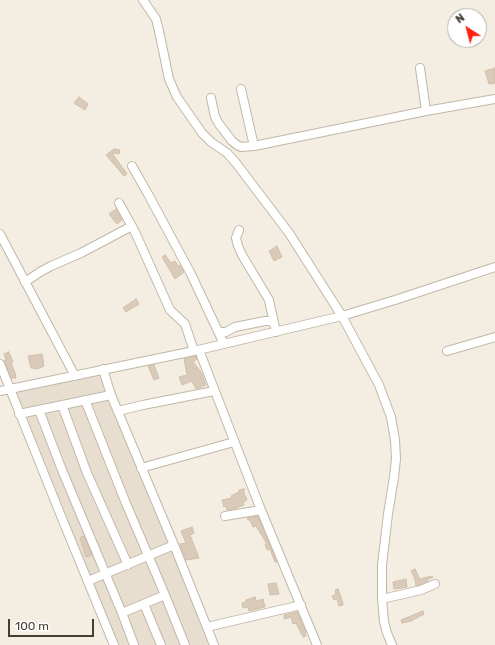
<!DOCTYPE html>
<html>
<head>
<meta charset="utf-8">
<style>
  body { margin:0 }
  #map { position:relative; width:495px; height:645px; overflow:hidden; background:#f3ede2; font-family:Rubik,sans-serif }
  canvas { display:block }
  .north { position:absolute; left:447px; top:8px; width:40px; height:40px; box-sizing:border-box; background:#fff; border:1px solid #b5b1ad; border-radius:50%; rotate:324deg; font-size:11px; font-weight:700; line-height:16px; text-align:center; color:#453c32 }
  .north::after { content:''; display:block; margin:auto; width:14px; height:18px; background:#ff210d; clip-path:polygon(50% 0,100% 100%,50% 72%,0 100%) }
  .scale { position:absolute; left:8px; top:619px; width:86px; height:18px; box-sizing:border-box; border:2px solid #453c32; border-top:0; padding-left:5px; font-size:12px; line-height:14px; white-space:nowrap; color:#453c32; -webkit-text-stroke:3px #fff; paint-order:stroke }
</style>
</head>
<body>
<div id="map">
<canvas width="495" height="645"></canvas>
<div class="north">N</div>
<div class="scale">100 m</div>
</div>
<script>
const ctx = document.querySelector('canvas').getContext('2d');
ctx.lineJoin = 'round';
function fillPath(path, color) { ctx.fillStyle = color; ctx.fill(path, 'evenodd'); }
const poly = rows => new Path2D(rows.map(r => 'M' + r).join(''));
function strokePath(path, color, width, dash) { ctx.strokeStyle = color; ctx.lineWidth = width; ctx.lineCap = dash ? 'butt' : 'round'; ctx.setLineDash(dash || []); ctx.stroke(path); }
fillPath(poly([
  [100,371,216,645,116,645,15,389]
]), '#e8decf');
const building = poly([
  [495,68,495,83,489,84,485,71,495,68],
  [79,97,88,104,85,110,74,103,79,97],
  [114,149,120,150,119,154,112,153,127,174,124,176,106,155,114,149],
  [116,209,122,220,117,224,109,214,116,209],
  [277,246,282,257,274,261,269,251,277,246],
  [165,255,171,263,175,261,178,266,180,265,184,272,175,279,162,257,165,255],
  [136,299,139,304,126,312,123,308,136,299],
  [9,352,13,362,11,363,15,373,16,378,11,378,4,361,6,360,4,354,9,352],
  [42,354,44,366,37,369,31,368,28,356,42,354],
  [196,356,197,359,193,362,201,372,206,385,196,389,192,381,182,385,179,377,187,375,184,359,196,356],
  [154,365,159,378,154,380,148,366,154,365],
  [244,489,244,493,247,500,243,502,244,505,236,508,227,510,226,506,224,507,222,500,232,498,231,496,239,492,239,490,244,489],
  [258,516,277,562,275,562,270,549,267,550,265,544,267,544,256,526,253,527,250,520,248,520,247,518,258,516],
  [192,527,194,533,190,535,199,558,186,560,180,544,186,543,181,531,192,527],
  [84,536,92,555,86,557,80,538,84,536],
  [415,569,420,579,432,576,433,577,427,580,428,581,416,586,415,579,411,571,415,569],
  [406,579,407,587,394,589,393,582,406,579],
  [276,583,279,594,270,595,268,584,276,583],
  [338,589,343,603,343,605,339,606,337,599,334,600,332,596,336,594,335,590,338,589],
  [255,597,256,601,263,599,265,607,249,611,248,607,243,608,242,603,246,602,246,600,255,597],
  [423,611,424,614,411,621,402,623,401,620,423,611],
  [297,612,306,632,305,633,306,636,303,637,296,623,293,624,291,617,284,619,284,615,297,612]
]);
fillPath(building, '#d9cab9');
strokePath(building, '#d1bfa9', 1);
const minor = poly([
  [143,0,156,19,159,31,169,79,177,97,202,133,211,142,227,153,236,163,289,233,342,316,379,385,391,417,395,440,396,459,394,477,388,514,382,565,382,599,384,622,387,633,392,645],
  [420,68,426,111],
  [241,89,254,146],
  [211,98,215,117,219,124,232,141,237,145,241,147,254,146,426,111,495,99],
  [132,166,148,194,191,274,224,344],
  [119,203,135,232,170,310,185,324,194,351],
  [239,230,236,238,238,246,242,255,269,300,276,332],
  [0,234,75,376],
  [25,282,40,272,51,266,81,253,132,226],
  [219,332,226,332,235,327,265,321,269,321,274,323],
  [199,350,261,510,317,645],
  [447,351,495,337],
  [0,364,61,516,114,645],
  [103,369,111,395,174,545,214,645],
  [0,391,194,351,342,316,395,300,495,267],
  [85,400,125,501,165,595,185,645],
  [62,405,87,473,128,565],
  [39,410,62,470,122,613,134,645],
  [118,411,143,405,214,391],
  [19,414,111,395],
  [141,468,234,442],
  [225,516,261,510],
  [88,581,174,545],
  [382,599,421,590,435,584],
  [144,604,161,645],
  [122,613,165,595],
  [207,627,301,605]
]);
strokePath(minor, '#c2b7a7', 10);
strokePath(minor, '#fff', 8);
</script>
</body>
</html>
